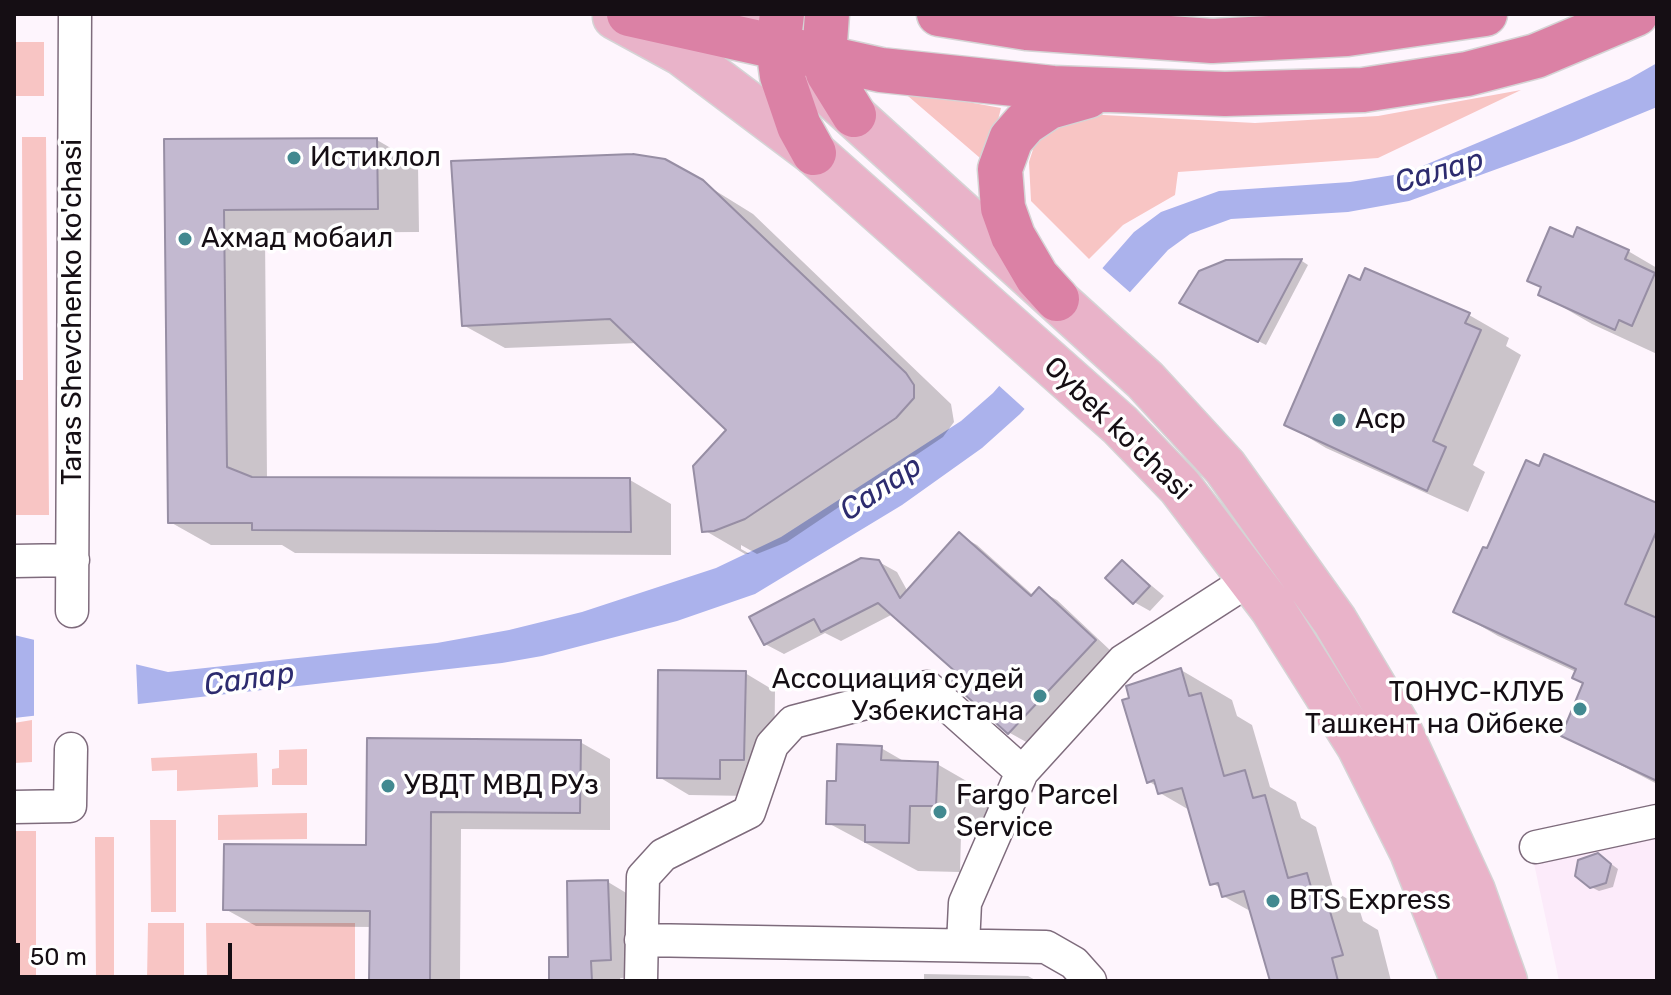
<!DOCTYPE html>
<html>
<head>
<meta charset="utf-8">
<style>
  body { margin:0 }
  #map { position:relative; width:1671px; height:995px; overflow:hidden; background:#fef5fd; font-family:Rubik,sans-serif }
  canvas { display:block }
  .frame { position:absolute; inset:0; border:16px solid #150e14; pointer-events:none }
  .scale { position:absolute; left:16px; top:943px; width:216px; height:36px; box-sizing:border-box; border:4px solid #150e14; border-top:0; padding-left:10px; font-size:24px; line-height:28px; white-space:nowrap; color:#150e14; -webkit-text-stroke:6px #fff; paint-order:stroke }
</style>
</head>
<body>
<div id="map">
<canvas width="1671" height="995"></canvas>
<div class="frame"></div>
<div class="scale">50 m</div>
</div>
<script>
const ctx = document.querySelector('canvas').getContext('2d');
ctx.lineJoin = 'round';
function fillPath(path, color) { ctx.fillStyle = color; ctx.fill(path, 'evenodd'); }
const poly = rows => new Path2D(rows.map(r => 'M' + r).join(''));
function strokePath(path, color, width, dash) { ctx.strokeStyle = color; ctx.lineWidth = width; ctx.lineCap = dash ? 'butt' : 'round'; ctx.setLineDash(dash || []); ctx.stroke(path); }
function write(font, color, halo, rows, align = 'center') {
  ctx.font = font + ' Rubik,sans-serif'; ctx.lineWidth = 7; ctx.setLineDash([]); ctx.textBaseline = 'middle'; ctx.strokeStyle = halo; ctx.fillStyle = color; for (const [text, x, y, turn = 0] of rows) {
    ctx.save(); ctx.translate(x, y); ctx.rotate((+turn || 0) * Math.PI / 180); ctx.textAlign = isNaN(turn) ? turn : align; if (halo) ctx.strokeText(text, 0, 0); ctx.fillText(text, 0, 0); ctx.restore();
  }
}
fillPath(poly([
  [1657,827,1657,981,1559,981,1532,854]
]), '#fcebfa');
fillPath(poly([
  [14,42,44,42,44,96,14,96],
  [901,90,1001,108,987,164],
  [1521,90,1378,158,1178,172,1175,195,1123,225,1089,259,1031,201,1029,162,1037,137,1085,114,1255,123,1378,116],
  [22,137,46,137,49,515,14,515,14,380,23,380],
  [32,720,32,762,14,763,14,723],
  [307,749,307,785,272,785,272,769,279,768,279,750],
  [257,753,258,787,177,791,177,770,152,771,151,758],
  [307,813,307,839,218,840,218,815],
  [150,820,176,820,176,912,151,912],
  [14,831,36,831,36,981,14,981],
  [95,837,114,837,114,981,96,981],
  [148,923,184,923,184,981,147,981],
  [206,923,355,923,355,981,207,981]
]), '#f8c5c4');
fillPath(poly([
  [1657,63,1657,107,1574,141,1409,201,1348,212,1231,219,1190,234,1168,250,1020,414,982,448,902,505,755,594,677,621,542,656,502,663,14,718,14,635,168,672,437,643,509,630,582,612,716,568,781,537,961,421,993,393,1134,232,1161,212,1219,191,1350,182,1406,173,1629,79]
]), '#abb2ec');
fillPath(poly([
  [1100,266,1133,295,1028,412,996,383],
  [34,634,136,662,138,708,34,720]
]), '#fef5fd');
fillPath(poly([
  [377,140,418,164,419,232,265,233,267,479,630,480,671,504,671,555,295,553,282,545,211,545,170,522,166,141],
  [674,165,753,214,951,404,954,422,943,437,787,542,757,554,741,545,741,549,750,554,745,554,704,530,729,430,638,343,505,348,463,325],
  [1628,251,1657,268,1657,354,1592,324,1540,294],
  [1302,261,1308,265,1266,345,1182,302,1226,262],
  [1469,315,1509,338,1506,346,1521,355,1473,465,1485,472,1468,512,1326,448,1286,424],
  [1657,505,1657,784,1563,735,1585,684,1576,672,1498,636,1455,611],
  [959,535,977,545,1034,596,1039,590,1057,600,1112,652,1028,743,1010,733,953,682,961,674,893,614,841,641,825,633,784,654,765,644,879,562,897,572,908,592],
  [1123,562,1164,596,1150,611,1134,602],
  [1181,670,1232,700,1237,716,1252,725,1270,787,1296,802,1301,818,1316,827,1334,891,1358,905,1363,921,1378,930,1391,981,1272,981,1252,912,1223,896,1222,889,1212,883,1191,811,1160,793,1158,787,1148,781,1128,687],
  [745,673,775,691,774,776,749,796,689,795,659,777],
  [369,740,580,742,610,759,610,830,461,829,460,981,371,981,372,927,256,926,225,909,368,847],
  [881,748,907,763,937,764,989,794,988,835,961,834,960,872,918,871,828,823,838,783],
  [1606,860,1618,869,1613,887,1599,891,1591,887],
  [608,882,638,900,641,977,620,978,621,981,551,981,570,959],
  [924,974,1028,976,1037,981,924,981]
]), '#0003');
const building = poly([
  [377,138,378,209,224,210,227,467,252,477,630,478,631,532,252,530,252,523,168,523,164,139,377,138],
  [633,154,665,159,703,180,906,373,914,385,914,398,896,418,745,519,714,531,702,532,693,466,726,430,610,319,462,326,451,161,633,154],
  [1550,227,1573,237,1577,227,1629,250,1625,259,1655,273,1632,326,1619,320,1615,330,1538,295,1541,287,1527,281,1550,227],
  [1302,259,1258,342,1179,303,1199,271,1226,260,1302,259],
  [1365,268,1470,313,1465,323,1481,330,1433,441,1446,447,1427,491,1284,425,1349,275,1360,280,1365,268],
  [1544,454,1657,503,1657,530,1625,604,1657,618,1657,781,1561,736,1583,683,1572,678,1576,669,1453,612,1483,547,1487,548,1526,460,1539,466,1544,454],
  [959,532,1031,596,1039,587,1096,640,1008,734,951,682,958,674,878,603,821,632,814,619,764,645,749,617,861,558,879,560,900,598,959,532],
  [1122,560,1150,586,1133,604,1105,578,1122,560],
  [1181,668,1189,696,1201,693,1224,776,1245,770,1253,798,1265,795,1288,878,1307,873,1315,901,1326,898,1343,955,1332,958,1338,981,1270,981,1244,891,1222,897,1218,883,1210,885,1182,788,1158,794,1154,780,1147,783,1122,700,1129,698,1126,686,1181,668],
  [658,670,746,671,744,760,720,760,720,779,657,778,658,670],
  [367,738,581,740,580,813,431,812,430,981,369,981,370,911,223,910,224,844,366,845,367,738],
  [837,744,882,746,881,760,938,762,936,806,910,806,909,843,865,842,865,825,826,824,827,781,836,781,837,744],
  [1598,853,1611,864,1606,883,1590,888,1575,876,1578,860,1598,853],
  [608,880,611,960,591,961,592,981,549,981,549,957,568,957,567,881,608,880]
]);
fillPath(building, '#c3b9d0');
strokePath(building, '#978ea4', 2);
const street = poly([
  [14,561,73,560],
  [72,611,75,14],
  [14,807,70,806,71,749],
  [1536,847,1657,821],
  [641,940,1046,947,1074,963,1090,981],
  [963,945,965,903,1022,772],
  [641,981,643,877,663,855,749,812,772,745,793,722,927,687,1022,772,1123,661,1252,578]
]);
const primary = poly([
  [732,14,778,47,1145,380,1225,467,1335,621,1397,725,1473,891,1505,981],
  [615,17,681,53,814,153,1120,425,1180,487,1272,608,1359,746,1412,852,1463,981]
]);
const highway = poly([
  [629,14,881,70,1053,88,1225,94,1363,90,1467,74,1536,56,1636,14],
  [782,14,778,47,782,76,799,126,814,153],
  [827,14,824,57,828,73,854,115],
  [939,14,1027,28,1212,41,1347,34,1485,14],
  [1057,299,1037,277,1013,236,1003,208,1000,169,1011,139,1025,123,1049,107,1088,96]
]);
strokePath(street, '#7e6b7c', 35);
strokePath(primary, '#d5d4d5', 47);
strokePath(highway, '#d5d4d5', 47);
strokePath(street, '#fff', 32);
strokePath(primary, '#e9b3c9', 44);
strokePath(highway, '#db81a5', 44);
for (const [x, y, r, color] of [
  [294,158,8,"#428990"],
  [185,239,8,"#428990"],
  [1339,420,8,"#428990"],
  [1040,696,8,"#428990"],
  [1580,709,8,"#428990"],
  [388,786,8,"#428990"],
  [940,812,8,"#428990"],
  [1273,901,8,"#428990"]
]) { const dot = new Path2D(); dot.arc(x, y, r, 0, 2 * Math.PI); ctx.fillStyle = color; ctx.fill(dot); strokePath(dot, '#fff', 3); }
write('28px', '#150e14', '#fff', [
  ["Истиклол",310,158],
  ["Ахмад мобаил",201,239],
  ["Аср",1355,420],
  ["Ассоциация судей",1024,680,"right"],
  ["Узбекистана",1024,712,"right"],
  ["ТОНУС-КЛУБ",1564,693,"right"],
  ["Ташкент на Ойбеке",1564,725,"right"],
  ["УВДТ МВД РУз",404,786],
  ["Fargo Parcel",956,796],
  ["Service",956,828],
  ["BTS Express",1289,901]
], 'left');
write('28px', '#150e14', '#fff', [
  ["Taras Shevchenko ko'chasi",73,312,-90],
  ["Oybek ko'chasi",1117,429,44]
]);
write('italic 30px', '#2d2c6f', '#fff', [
  ["Салар",1439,172,-16],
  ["Салар",881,489,-34],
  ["Салар",249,680,-8]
]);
</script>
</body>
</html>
